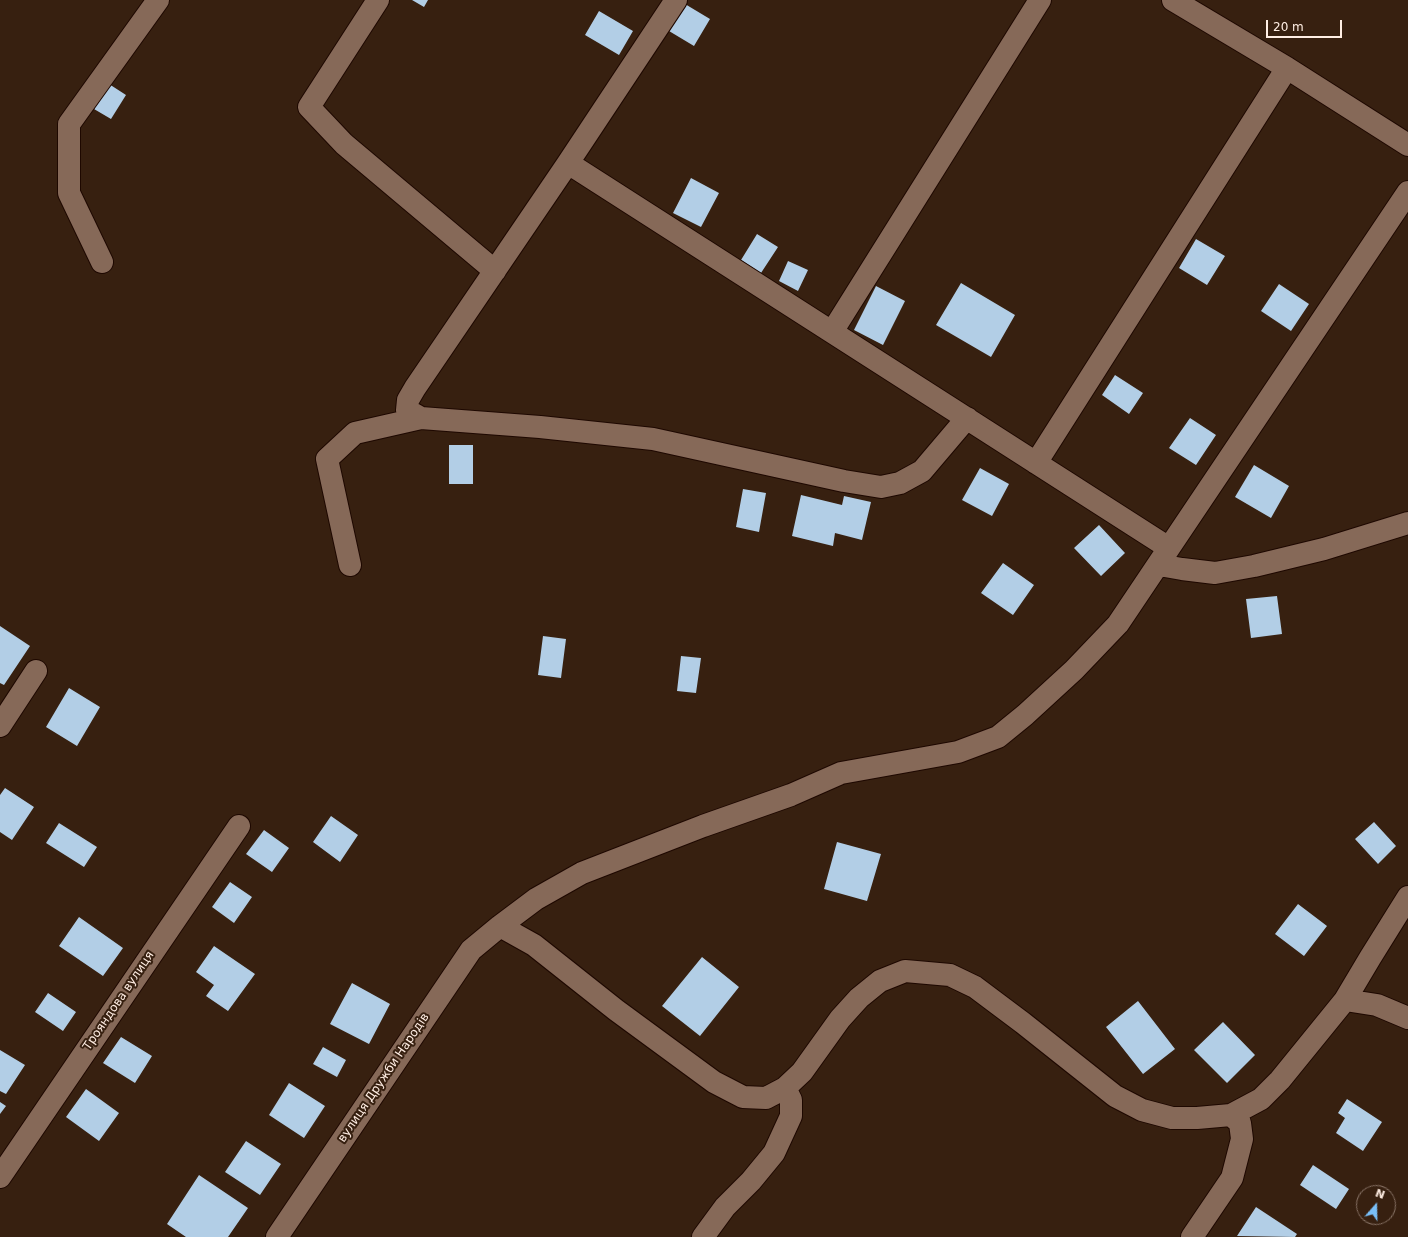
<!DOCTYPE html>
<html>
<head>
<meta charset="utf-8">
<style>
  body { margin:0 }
  #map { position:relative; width:1408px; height:1237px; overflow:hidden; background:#372010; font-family:"DejaVu Sans",sans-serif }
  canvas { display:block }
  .north { position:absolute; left:1356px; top:1185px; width:40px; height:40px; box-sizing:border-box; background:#372010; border:1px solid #877265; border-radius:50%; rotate:20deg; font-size:11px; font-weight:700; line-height:16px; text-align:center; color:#ffeee4 }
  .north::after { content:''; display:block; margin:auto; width:14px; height:18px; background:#79bff8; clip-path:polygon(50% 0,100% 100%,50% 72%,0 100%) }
  .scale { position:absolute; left:1266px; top:20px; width:76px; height:18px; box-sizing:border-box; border:2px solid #ffeee4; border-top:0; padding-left:5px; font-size:12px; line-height:14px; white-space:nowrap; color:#ffeee4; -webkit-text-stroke:3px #372010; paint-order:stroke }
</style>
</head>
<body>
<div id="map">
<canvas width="1408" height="1237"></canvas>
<div class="north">N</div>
<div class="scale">20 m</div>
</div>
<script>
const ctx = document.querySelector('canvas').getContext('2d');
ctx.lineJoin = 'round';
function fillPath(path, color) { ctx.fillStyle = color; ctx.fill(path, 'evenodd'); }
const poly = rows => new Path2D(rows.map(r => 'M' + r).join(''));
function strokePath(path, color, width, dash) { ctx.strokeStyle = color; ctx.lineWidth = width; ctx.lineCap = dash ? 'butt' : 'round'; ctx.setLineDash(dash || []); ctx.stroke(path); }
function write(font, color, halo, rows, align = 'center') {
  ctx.font = font + ' "DejaVu Sans",sans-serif'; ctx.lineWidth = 4; ctx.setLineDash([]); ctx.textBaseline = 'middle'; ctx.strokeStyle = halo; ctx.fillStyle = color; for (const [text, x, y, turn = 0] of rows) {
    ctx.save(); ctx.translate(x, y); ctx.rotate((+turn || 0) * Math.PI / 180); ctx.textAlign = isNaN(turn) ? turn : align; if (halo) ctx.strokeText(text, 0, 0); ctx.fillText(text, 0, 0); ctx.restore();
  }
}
fillPath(poly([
  [412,0,428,0,424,7],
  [685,4,710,19,694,46,669,31],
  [599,11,633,31,619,55,585,35],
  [109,84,126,95,111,119,94,109],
  [691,178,719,193,701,227,673,213],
  [757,234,778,247,761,273,741,260],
  [1196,239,1225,256,1207,285,1179,268],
  [788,261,808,270,798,291,779,281],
  [961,283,1015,315,991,357,936,325],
  [1279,284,1309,304,1291,331,1261,311],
  [876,286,905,301,883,345,854,330],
  [1115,375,1143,393,1129,414,1102,395],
  [1190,418,1216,435,1196,465,1169,448],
  [449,445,473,445,473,484,449,484],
  [1254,465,1289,486,1271,518,1235,497],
  [980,468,1009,484,992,516,962,500],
  [743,489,766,493,759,532,736,527],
  [801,495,842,505,844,496,871,502,862,540,835,533,833,546,792,536],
  [1099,525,1125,553,1101,576,1074,548],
  [1003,563,1034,585,1013,615,981,593],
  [1277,596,1282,634,1251,638,1246,599],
  [0,626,30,646,4,685,0,683],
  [543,636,566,639,561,678,538,675],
  [681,656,701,658,696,693,677,691],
  [69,688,100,707,77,746,46,727],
  [5,788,34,807,12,840,0,832,0,795],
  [331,816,358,835,340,862,313,842],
  [1374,822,1396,846,1378,864,1355,839],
  [59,823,97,847,84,867,46,843],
  [264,830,289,848,272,872,246,854],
  [837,842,881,854,867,901,824,889],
  [230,882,252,897,234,923,212,907],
  [1298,904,1327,926,1304,956,1275,934],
  [79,917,123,948,103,976,59,946],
  [214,946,255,974,228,1011,206,996,214,985,196,972],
  [702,957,739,987,700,1036,662,1006],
  [352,983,390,1004,369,1044,330,1024],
  [48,993,76,1012,63,1031,35,1012],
  [1138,1001,1175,1049,1143,1074,1106,1027],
  [1223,1022,1255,1055,1227,1083,1194,1050],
  [121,1037,152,1056,135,1083,103,1063],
  [323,1047,346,1060,337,1077,313,1064],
  [0,1050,25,1065,6,1094,0,1091],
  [289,1083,325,1106,304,1138,269,1115],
  [86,1089,119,1113,99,1141,66,1117],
  [1347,1099,1382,1122,1363,1151,1336,1133,1345,1118,1338,1113],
  [0,1102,6,1106,0,1114],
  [246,1141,281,1164,260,1195,225,1172],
  [1313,1165,1349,1189,1336,1209,1300,1185],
  [199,1175,248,1208,228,1237,186,1237,167,1224],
  [1256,1207,1297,1234,1295,1237,1237,1236]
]), '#b2cee6');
const street = poly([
  [378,0,309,107,344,144,495,271],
  [676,0,568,163,415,388,408,400,407,410,421,418,540,427,653,439,844,481,881,487,900,483,922,471,967,418],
  [1173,0,1287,68,1408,145],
  [568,163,1169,548],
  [102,262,69,193,69,124,158,0],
  [832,332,1040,0],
  [1036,463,1287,68],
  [350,565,327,459,355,433,421,418],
  [1159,565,1182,569,1215,573,1254,566,1324,549,1408,523],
  [0,726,36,671],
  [500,926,534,945,616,1010,714,1082,743,1097,766,1098,785,1088,802,1072,840,1019,859,998,880,981,905,971,950,975,975,987,1023,1023,1115,1096,1142,1110,1172,1118,1197,1118,1231,1115,1261,1099,1280,1080,1345,1000,1370,958,1408,897],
  [1345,1000,1377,1005,1408,1018],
  [0,1177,239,826],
  [277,1237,471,950,500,926,536,899,582,873,703,826,791,795,841,773,958,752,998,737,1025,715,1074,670,1118,624,1408,192],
  [703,1237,725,1207,751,1181,774,1153,791,1116,791,1100,785,1088],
  [1192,1237,1232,1178,1242,1139,1240,1123,1231,1115]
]);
strokePath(street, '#1e0800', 24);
strokePath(street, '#866958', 22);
write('12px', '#ffeee4', '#372010', [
  ["Трояндова вулиця",119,1001,-56],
  ["вулиця Дружби Народів",384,1078,-56]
]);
</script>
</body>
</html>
